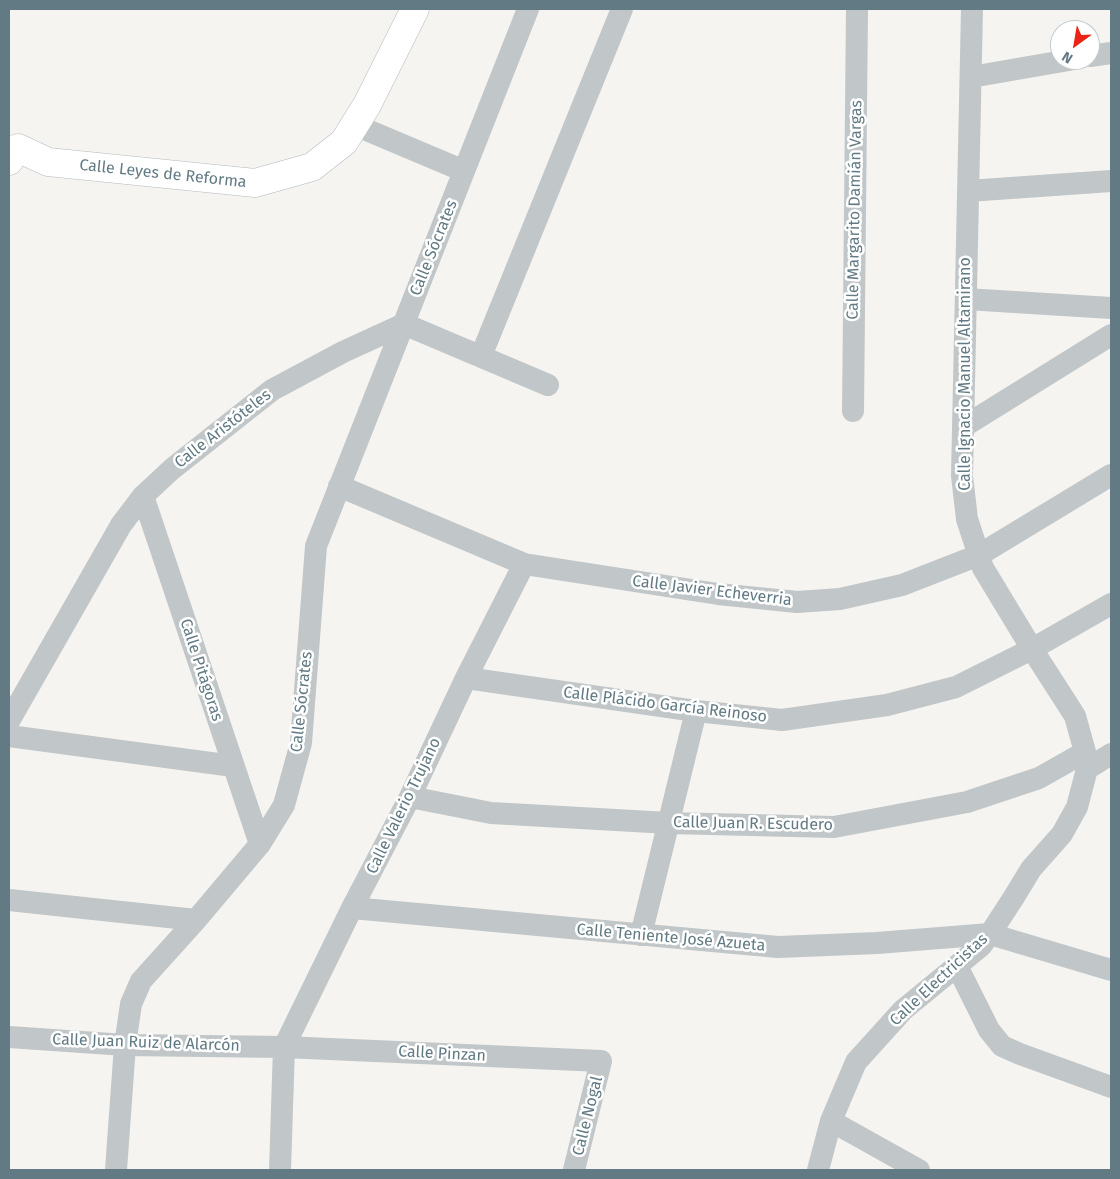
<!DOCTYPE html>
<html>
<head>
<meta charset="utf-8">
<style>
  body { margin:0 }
  #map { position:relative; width:1120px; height:1179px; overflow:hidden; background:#f5f4f0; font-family:"Fira Sans",sans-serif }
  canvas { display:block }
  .frame { position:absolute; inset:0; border:10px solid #627a83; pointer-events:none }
  .north { position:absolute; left:1050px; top:20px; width:50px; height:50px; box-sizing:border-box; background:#fff; border:1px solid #c0cacd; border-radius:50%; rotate:212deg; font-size:14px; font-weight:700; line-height:20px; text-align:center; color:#627a83 }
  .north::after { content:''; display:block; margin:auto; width:18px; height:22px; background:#ec2418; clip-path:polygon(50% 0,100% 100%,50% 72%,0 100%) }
</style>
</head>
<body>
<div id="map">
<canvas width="1120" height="1179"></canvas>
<div class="frame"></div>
<div class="north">N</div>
</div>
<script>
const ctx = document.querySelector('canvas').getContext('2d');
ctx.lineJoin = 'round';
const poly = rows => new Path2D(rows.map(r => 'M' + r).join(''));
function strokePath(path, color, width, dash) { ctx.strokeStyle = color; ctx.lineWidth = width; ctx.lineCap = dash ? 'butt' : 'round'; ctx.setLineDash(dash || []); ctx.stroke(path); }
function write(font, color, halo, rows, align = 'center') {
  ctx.font = font + ' "Fira Sans",sans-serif'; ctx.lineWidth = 5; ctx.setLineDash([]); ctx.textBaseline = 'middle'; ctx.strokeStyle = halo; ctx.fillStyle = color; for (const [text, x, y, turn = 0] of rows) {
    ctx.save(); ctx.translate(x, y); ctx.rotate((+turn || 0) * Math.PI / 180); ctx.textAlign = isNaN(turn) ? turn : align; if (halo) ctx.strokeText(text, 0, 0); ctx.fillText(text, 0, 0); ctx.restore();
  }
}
const secondary = poly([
  [9,161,18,148,48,162,255,183,312,167,344,142,367,105,415,9]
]);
strokePath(secondary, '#b3babd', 29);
strokePath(poly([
  [1090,56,1111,53],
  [971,77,1069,60],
  [355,125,464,171],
  [968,191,1111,181],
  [966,299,1111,308],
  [481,356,622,9],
  [853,411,857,9],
  [963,427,1111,335],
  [339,486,524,564,718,594,797,602,840,599,902,585,979,555,1111,475],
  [143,496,260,844],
  [466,678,696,711,782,720,887,705,956,687,1032,649,1111,604],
  [9,721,121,525,143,496,172,469,272,390,343,352,404,324,548,385],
  [9,736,233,766],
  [1087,769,1111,754],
  [410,797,491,813,669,823,834,827,967,802,1039,778,1085,752],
  [9,900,196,920],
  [352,908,778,947,877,943,990,934,1111,970],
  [641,935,696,711],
  [957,966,989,1030,1002,1046,1020,1054,1111,1087],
  [9,1037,125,1045,284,1047,601,1061,574,1170],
  [831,1121,919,1170],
  [116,1170,125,1045,131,1004,141,981,196,920,260,844,284,805,301,743,316,546,528,9],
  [280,1170,284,1047,352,908,410,797,466,678,524,564],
  [818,1170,831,1121,856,1062,903,1010,981,946,990,934,1014,897,1031,869,1062,834,1077,807,1087,769,1085,752,1075,716,1032,649,983,568,967,519,962,476,972,9]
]), '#c1c6c8', 22);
strokePath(secondary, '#fff', 28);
write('16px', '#627a83', '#fff', [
  ["Calle Leyes de Reforma",163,174,6],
  ["Calle Margarito Damián Vargas",855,210,-89],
  ["Calle Sócrates",434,248,-68],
  ["Calle Ignacio Manuel Altamirano",966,374,-90],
  ["Calle Aristóteles",223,429,-38],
  ["Calle Javier Echeverria",712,591,7],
  ["Calle Pitágoras",201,670,72],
  ["Calle Sócrates",302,702,-84],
  ["Calle Plácido García Reinoso",665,705,7],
  ["Calle Valerio Trujano",404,806,-64],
  ["Calle Juan R. Escudero",753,824,1],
  ["Calle Teniente José Azueta",671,938,5],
  ["Calle Electricistas",939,980,-43],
  ["Calle Juan Ruiz de Alarcón",146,1043,2],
  ["Calle Pinzan",442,1054,3],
  ["Calle Nogal",588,1116,-76]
]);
</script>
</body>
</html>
